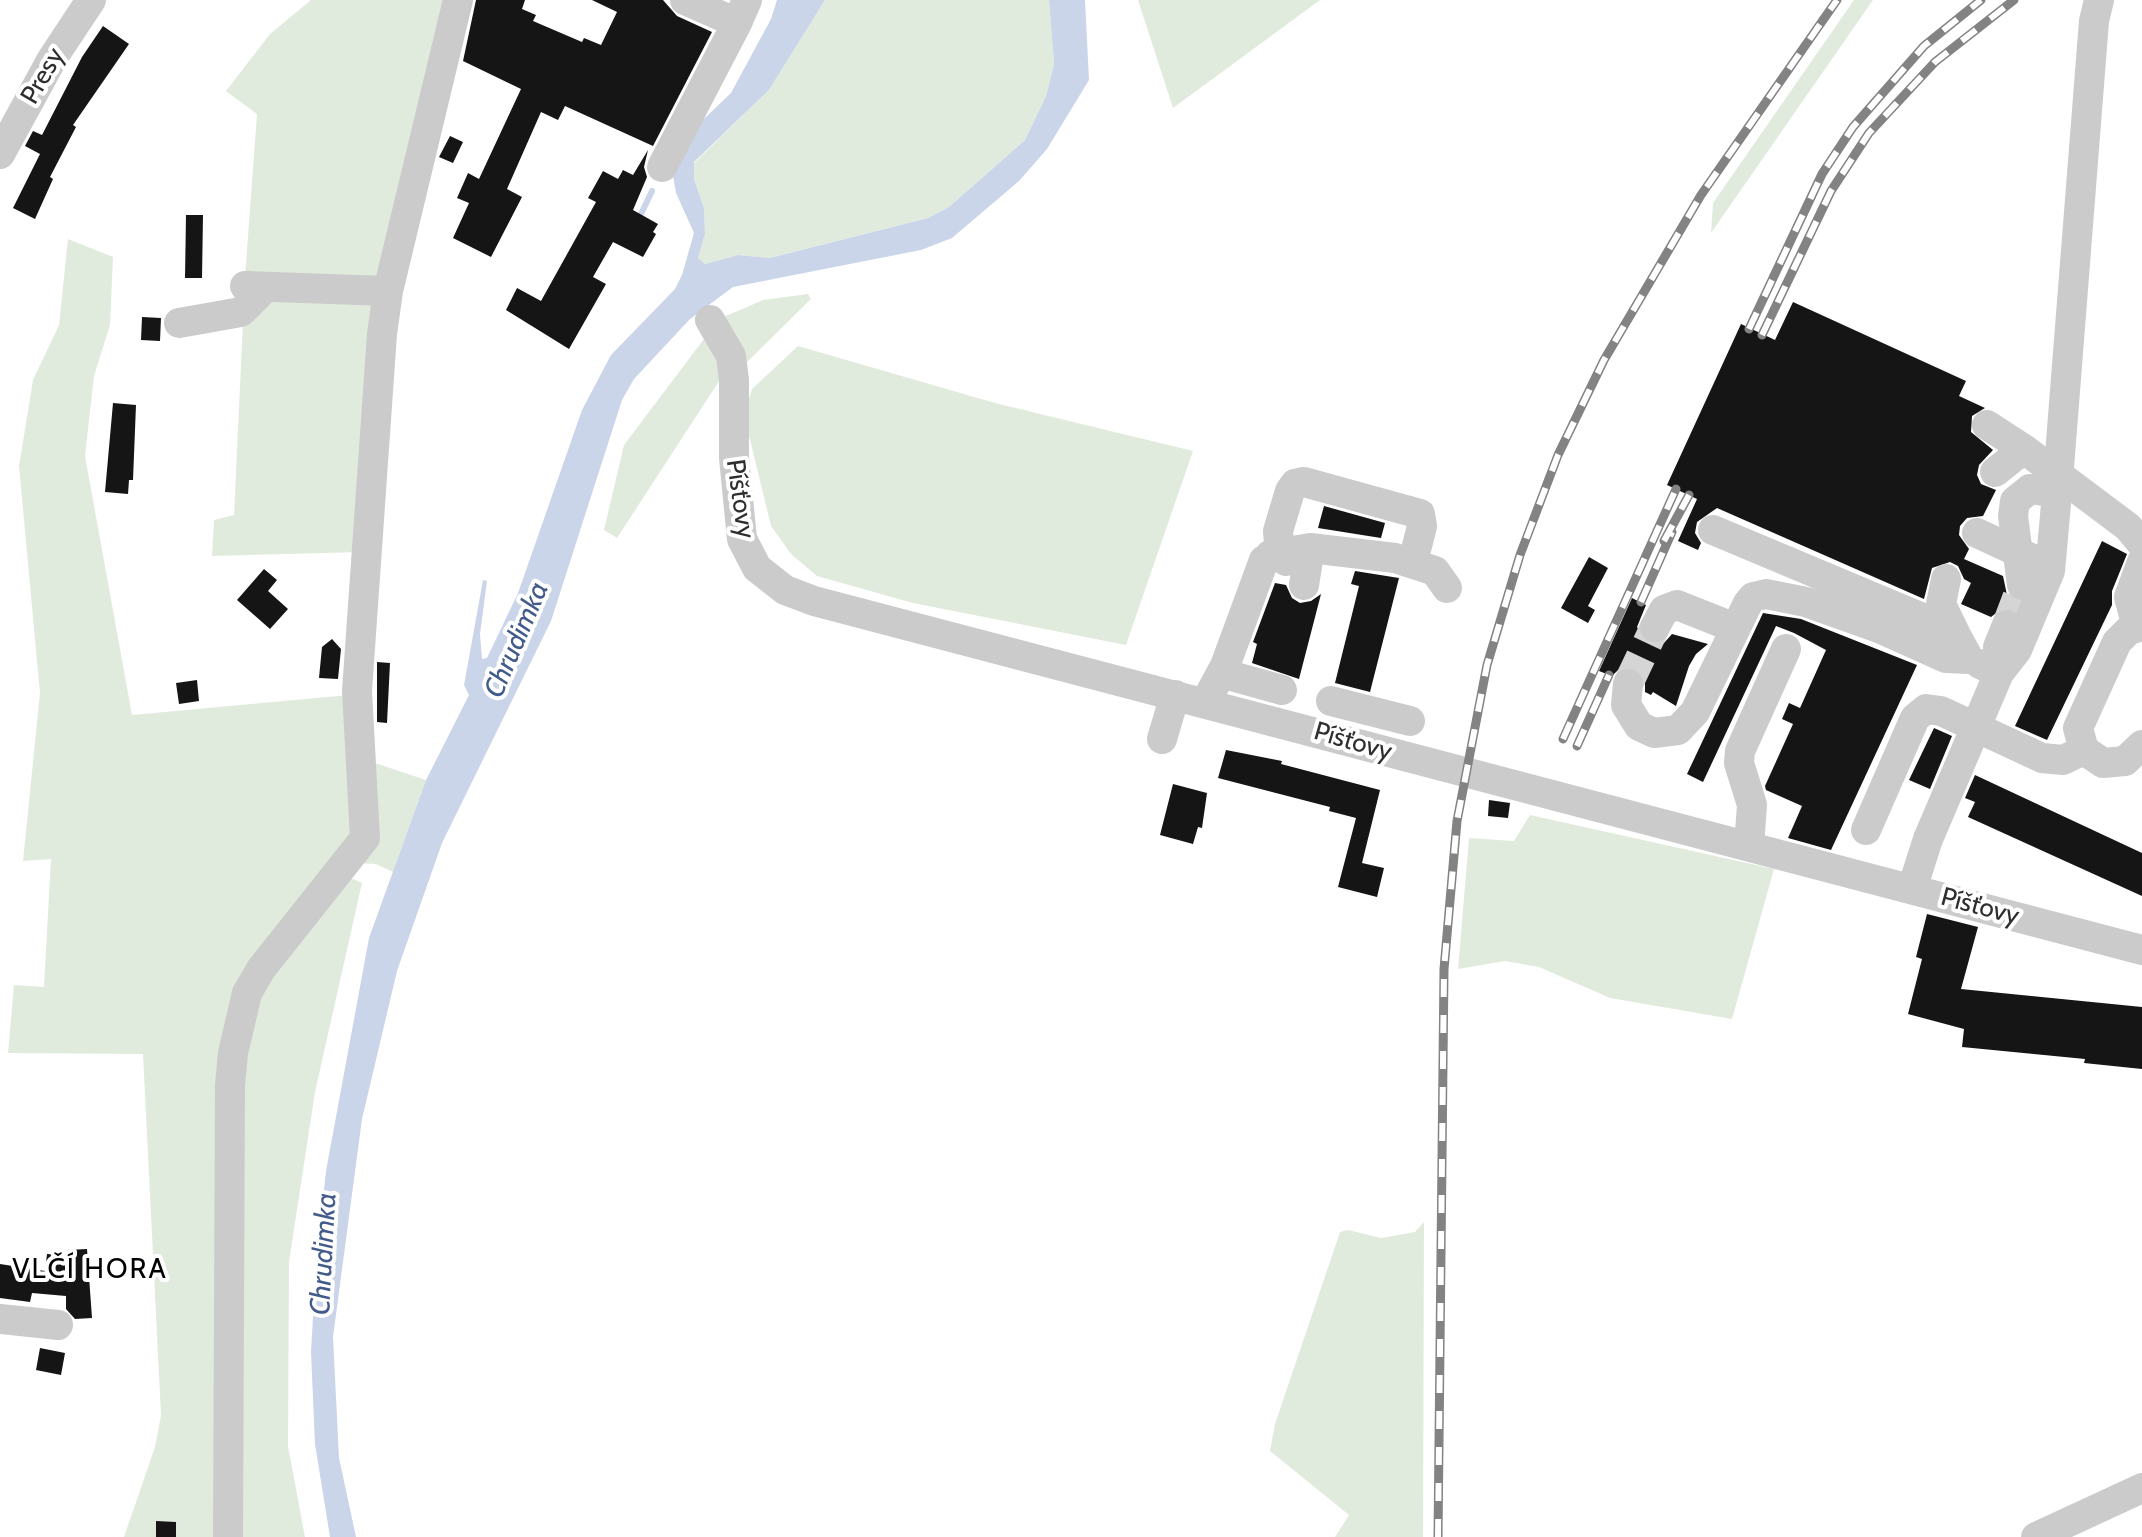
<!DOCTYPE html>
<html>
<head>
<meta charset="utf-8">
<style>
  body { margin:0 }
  canvas { display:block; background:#fff }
</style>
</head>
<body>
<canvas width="2142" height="1537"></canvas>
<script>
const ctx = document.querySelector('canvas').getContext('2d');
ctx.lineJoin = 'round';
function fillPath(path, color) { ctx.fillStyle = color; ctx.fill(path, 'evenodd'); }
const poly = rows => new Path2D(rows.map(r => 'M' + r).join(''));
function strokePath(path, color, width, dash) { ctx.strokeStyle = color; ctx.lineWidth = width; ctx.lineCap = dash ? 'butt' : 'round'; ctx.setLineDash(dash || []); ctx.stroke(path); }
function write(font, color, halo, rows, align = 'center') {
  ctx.font = font + ' Cabin,sans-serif'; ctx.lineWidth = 8; ctx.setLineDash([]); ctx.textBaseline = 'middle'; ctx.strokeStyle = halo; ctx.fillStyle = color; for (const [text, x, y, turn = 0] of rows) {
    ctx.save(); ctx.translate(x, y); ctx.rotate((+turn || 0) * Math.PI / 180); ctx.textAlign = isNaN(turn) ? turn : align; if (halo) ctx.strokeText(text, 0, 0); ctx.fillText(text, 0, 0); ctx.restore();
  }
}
fillPath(poly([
  [311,0,452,0,385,284,245,277,257,114,226,91,270,34],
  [825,0,1049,0,1054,64,1046,96,1025,140,949,207,928,218,770,258,738,255,705,264,698,258,705,234,704,208,694,179,694,163,769,90],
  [1138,0,1320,0,1173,108],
  [1854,0,1873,0,1711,233,1713,203],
  [68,239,113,257,110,325,94,376,85,456,132,715,349,695,354,756,426,780,393,872,376,864,353,863,344,875,362,883,315,1092,289,1262,288,1446,305,1537,124,1537,155,1447,161,1415,143,1054,8,1053,14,985,44,987,51,859,23,861,40,693,19,466,33,380,59,325],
  [808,294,811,299,747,362,725,372,617,538,604,530,624,445,719,319,763,300],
  [269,296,382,298,361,552,212,556,214,520,234,515,243,322],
  [798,346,995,403,1193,451,1126,645,913,603,817,576,791,554,771,526,744,415,752,389],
  [1530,815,1774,869,1732,1019,1610,998,1539,967,1505,961,1458,969,1469,838,1514,841],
  [1424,1222,1423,1537,1335,1537,1349,1515,1270,1451,1275,1424,1340,1232,1348,1230,1381,1238,1415,1232]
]), '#e1ebdd');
fillPath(poly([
  [777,0,825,0,769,90,694,162,694,179,704,208,705,234,698,258,705,264,738,255,770,258,928,218,949,207,1025,140,1046,96,1054,64,1049,0,1085,0,1089,80,1047,149,1019,181,952,238,921,250,733,287,690,319,634,379,622,400,551,621,442,843,397,971,362,1119,333,1337,339,1458,356,1537,330,1537,315,1444,311,1352,316,1264,326,1171,369,938,426,780,469,695,464,685,483,580,487,581,480,634,482,659,487,658,518,593,582,410,611,355,675,289,682,275,694,233,676,193,673,176,684,138,731,93,771,19]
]), '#cad5e9');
strokePath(poly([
  [641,214,652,191]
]), '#cad5e9', 6);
fillPath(poly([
  [476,0,525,0,522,9,536,15,533,21,582,42,584,38,601,45,617,12,592,0,663,0,677,16,712,32,653,146,565,106,558,120,541,112,507,189,522,197,491,257,453,238,469,203,457,198,468,173,479,179,521,89,463,61],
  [103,26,129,44,73,125,76,127,50,177,53,179,35,219,13,208,40,154,25,146,33,131,42,135,82,57],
  [450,136,463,142,453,163,439,157],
  [648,150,644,167,647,177,633,210,658,224,653,232,656,234,643,257,613,242,593,277,606,284,569,349,506,310,517,288,541,301,596,202,588,198,603,171,618,179,623,170,633,175],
  [186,215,203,215,202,278,185,278],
  [1793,302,1966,381,1959,396,1985,408,1972,416,1971,432,1993,450,1979,465,1977,475,1981,484,1996,490,1983,516,1967,518,1960,526,1959,535,1969,549,1964,559,2003,576,2007,595,2018,602,2015,609,2004,607,1991,617,1961,604,1971,583,1964,579,1958,566,1950,562,1932,568,1924,599,1717,508,1697,522,1695,533,1701,543,1698,550,1678,541,1697,499,1667,485,1741,324,1775,340],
  [142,317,161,318,160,341,141,340],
  [113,403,136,405,133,480,129,480,128,494,105,492],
  [1324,506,1385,523,1381,538,1318,528],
  [2102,541,2127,554,2112,591,2112,605,2047,740,2015,726],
  [1589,557,1608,568,1588,606,1595,610,1588,623,1561,608],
  [264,569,277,580,268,591,288,609,270,629,237,600],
  [1355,571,1399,578,1370,692,1335,683,1359,586,1351,584],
  [1275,583,1286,585,1292,598,1300,603,1311,601,1321,594,1299,679,1252,663,1257,644,1253,642],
  [1632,598,1646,605,1637,627,1646,642,1664,643,1672,634,1708,644,1696,654,1689,666,1676,706,1653,692,1651,695,1645,692,1645,677,1638,669,1621,667,1612,676,1599,671],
  [1763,613,1801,619,1917,665,1831,850,1788,838,1802,806,1766,790,1765,786,1793,724,1782,719,1789,703,1800,708,1826,650,1794,633,1776,626,1703,782,1687,774],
  [332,639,341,649,338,679,319,678,322,647],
  [377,662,390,663,387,723,377,722],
  [197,680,199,701,179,704,176,683],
  [1934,728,1952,736,1930,789,1909,780],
  [1226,750,1282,761,1281,764,1380,790,1362,863,1384,868,1377,897,1338,887,1356,818,1329,811,1330,807,1218,778],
  [1975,775,2142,853,2142,896,1968,817,1975,802,1965,798],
  [1173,784,1207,793,1202,828,1198,827,1193,844,1160,835],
  [1489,800,1510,803,1508,818,1488,816],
  [1927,914,1978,927,1961,989,2142,1007,2142,1069,2084,1063,2085,1059,1962,1047,1964,1029,1908,1014,1922,959,1916,957],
  [87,1249,92,1318,75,1319,66,1309,66,1296,32,1293,30,1302,0,1298,0,1264,45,1271,47,1254,67,1255,67,1250],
  [40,1348,65,1353,61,1375,36,1370],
  [156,1521,176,1522,176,1537,156,1537]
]), '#151515');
strokePath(poly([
  [2007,625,2022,585],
  [1628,684,1655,627]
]), '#d5d5d5', 30, [30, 15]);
strokePath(poly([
  [685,0,737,23,747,0],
  [0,154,52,59,91,0],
  [662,167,737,23],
  [245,286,388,291],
  [710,320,731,356,734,380,734,458,742,539,757,568,785,590,814,601,2142,950],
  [179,323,241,312,266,287],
  [1987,425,2024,449,1995,472],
  [2024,449,2128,527,2142,544],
  [2057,493,2094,21,2099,0],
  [1977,533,2033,559],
  [1270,555,1310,548,1395,558,1435,571,1447,588],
  [1286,561,1279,544,1278,531,1290,491,1295,484,1304,482,1420,514,1422,526,1413,562],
  [1946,579,1941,604,1957,637],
  [1304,585,1310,548],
  [2007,625,1998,647,1999,673,2017,650,2050,571,2057,493,2030,489,2015,501,2013,516,2022,585],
  [2142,626,2129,630,2117,642,2078,728,2084,750,2103,763,2125,761,2142,745],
  [1655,627,1664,610,1677,605,1735,628],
  [2137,627,2129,597,2142,562],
  [1221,673,1282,690],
  [1628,684,1626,705,1639,726,1654,733,1678,730,1695,712,1748,603,1753,597,1766,594,1806,602,1879,628,1946,658,1969,659,1957,637,1918,616,1713,530],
  [1331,701,1410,721],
  [1205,703,1225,666,1264,560],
  [1162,739,1175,695],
  [1866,830,1915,718,1926,709,1941,711,2042,758,2063,760,2084,750],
  [1749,846,1752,805,1739,763,1740,751,1786,649],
  [1912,889,1928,839,1999,673,1980,664],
  [0,1319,58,1325],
  [228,1537,230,1085,233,1053,247,993,261,969,365,838,357,691,382,334,388,291,458,0],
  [2036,1537,2142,1488]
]), '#cbcbcb', 30);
const rail = poly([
  [1749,329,1822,174,1853,127,1924,46,1981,0],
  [1762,335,1831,191,1869,133,1935,62,2014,0],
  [1664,541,1689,495],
  [1641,602,1672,532],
  [1563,739,1676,489],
  [1577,746,1609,675],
  [1438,1537,1444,969,1457,821,1487,665,1520,555,1558,455,1604,360,1701,195,1837,0]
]);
strokePath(rail, '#838383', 9);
strokePath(rail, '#fff', 6, [18]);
write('26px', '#2e2e2e', '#fff', [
  ["Presy",43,76,-60],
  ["Píšťovy",740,499,82],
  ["Píšťovy",1353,742,16],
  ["Píšťovy",1980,907,15]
]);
write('italic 28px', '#425b8b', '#fff', [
  ["Chrudimka",517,640,-67],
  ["Chrudimka",324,1254,-87]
]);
ctx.letterSpacing = '2px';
write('28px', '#000', '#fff', [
  ["VLČÍ HORA",90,1270]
]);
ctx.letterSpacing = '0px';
</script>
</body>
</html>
